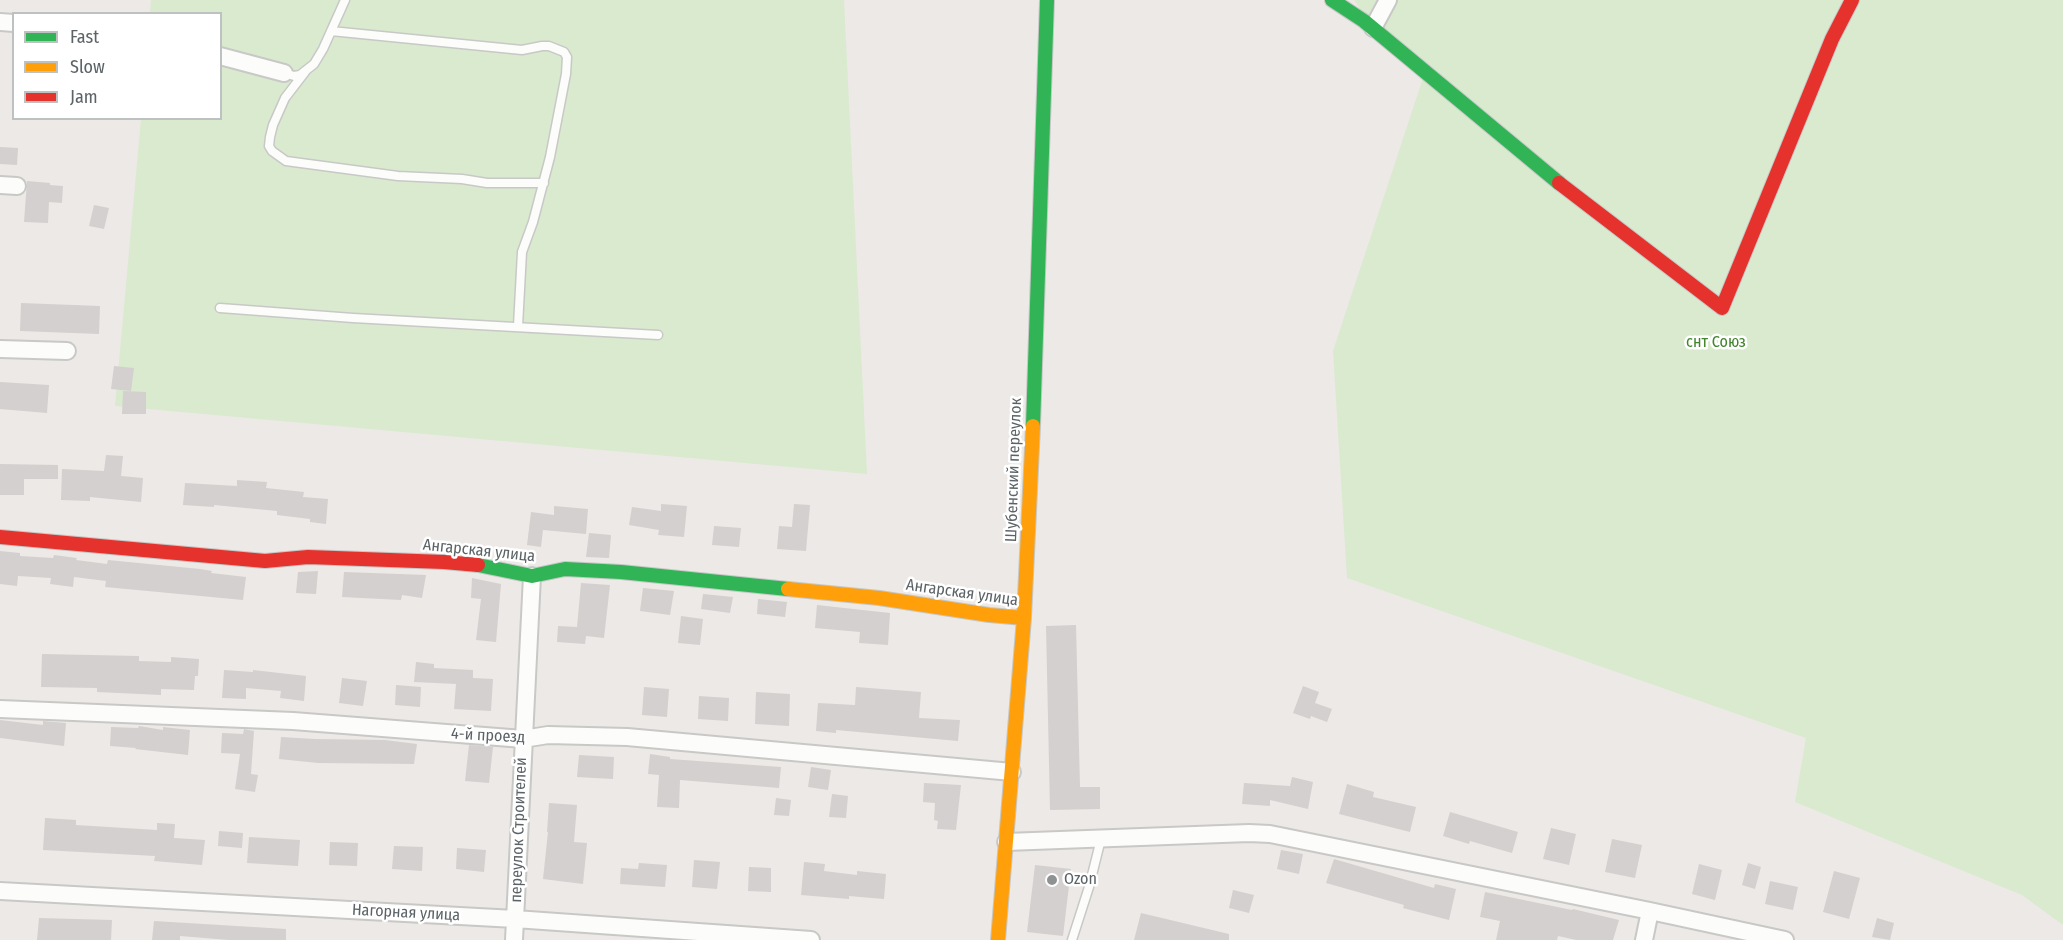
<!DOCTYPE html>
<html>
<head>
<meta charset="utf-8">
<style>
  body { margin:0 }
  #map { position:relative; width:2063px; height:940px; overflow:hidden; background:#ede9e6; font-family:"Fira Sans Condensed",sans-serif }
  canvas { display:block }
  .legend { position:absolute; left:12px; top:12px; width:210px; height:108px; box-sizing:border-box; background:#fff; border:2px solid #bdc1c2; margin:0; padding:8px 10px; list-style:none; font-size:18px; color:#5b6366 }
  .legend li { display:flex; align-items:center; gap:12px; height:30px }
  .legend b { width:30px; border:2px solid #bdc1c2 }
</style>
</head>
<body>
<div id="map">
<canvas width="2063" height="940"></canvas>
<ul class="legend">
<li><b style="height:8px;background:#30b455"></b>Fast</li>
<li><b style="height:8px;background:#ff9f0a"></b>Slow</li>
<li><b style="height:8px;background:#e5322d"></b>Jam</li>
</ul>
</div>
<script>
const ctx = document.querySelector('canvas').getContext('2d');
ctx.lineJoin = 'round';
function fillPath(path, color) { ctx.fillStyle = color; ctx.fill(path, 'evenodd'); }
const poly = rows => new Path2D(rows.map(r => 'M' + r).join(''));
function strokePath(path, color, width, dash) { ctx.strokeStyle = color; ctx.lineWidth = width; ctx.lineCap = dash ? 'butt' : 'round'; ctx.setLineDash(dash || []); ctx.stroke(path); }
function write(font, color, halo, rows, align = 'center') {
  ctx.font = font + ' "Fira Sans Condensed",sans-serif'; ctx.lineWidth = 5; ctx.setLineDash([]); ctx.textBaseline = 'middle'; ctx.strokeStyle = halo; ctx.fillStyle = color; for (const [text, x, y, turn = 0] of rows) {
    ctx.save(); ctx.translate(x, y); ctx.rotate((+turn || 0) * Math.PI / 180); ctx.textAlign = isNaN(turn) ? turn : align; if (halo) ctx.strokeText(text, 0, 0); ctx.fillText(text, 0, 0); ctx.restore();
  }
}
fillPath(poly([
  [151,0,844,0,867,474,115,406,141,119,220,118,220,14,150,13],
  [1354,0,2063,0,2063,925,2022,895,1795,802,1806,738,1347,578,1333,351,1425,72,1373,28]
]), '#d9eacf');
fillPath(poly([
  [0,147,18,148,17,165,0,164],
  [27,181,50,183,50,185,63,186,62,203,49,202,48,223,24,222],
  [94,205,109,208,104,229,89,226],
  [21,303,100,306,99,334,20,331],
  [114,366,134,368,131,391,111,389],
  [0,382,49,385,47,413,0,409],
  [123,391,146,392,146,414,122,414],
  [106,455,123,456,121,476,143,478,141,502,90,497,90,501,61,500,62,469,104,471],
  [0,464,58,465,58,479,24,479,24,495,0,495],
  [237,480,267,482,266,488,304,492,303,497,328,499,326,524,310,522,310,519,277,515,277,511,214,505,214,507,183,505,185,483,237,486],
  [661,504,687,506,684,537,658,535,659,530,629,525,632,507,661,511],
  [794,504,810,505,806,551,777,549,779,526,792,527],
  [554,506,588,509,586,534,543,530,541,547,527,545,531,512,554,515],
  [714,526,741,528,739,547,712,545],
  [589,533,611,535,609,558,586,557],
  [0,551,20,553,20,556,53,558,54,555,77,558,76,560,107,564,108,560,200,569,212,571,211,573,246,577,243,600,105,587,106,581,74,577,73,587,50,584,51,578,18,576,17,586,0,584],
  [318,571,316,594,296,593,298,572],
  [344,572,426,575,422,598,402,595,401,600,342,597],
  [472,578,501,584,496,642,476,640,481,599,471,598],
  [581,583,610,585,604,638,586,636,585,644,557,642,558,626,577,627],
  [643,588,674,591,670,615,640,611],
  [703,594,733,597,730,613,701,609],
  [758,599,787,602,785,617,757,614],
  [817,605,890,613,888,645,859,643,860,632,815,628],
  [681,616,703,619,700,645,678,643],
  [1076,625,1080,787,1100,787,1100,809,1050,810,1046,626],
  [42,654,139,656,139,661,171,662,171,657,199,659,198,676,195,676,194,690,161,689,161,695,97,692,97,688,41,687],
  [416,662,434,664,434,668,473,670,473,678,493,679,491,711,454,709,456,684,414,682],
  [224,670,253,672,253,670,306,676,304,701,280,698,281,691,246,688,246,699,222,698],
  [342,678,367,681,363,706,339,703],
  [396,685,421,687,420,707,395,705],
  [1303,686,1319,692,1315,703,1332,709,1327,722,1311,716,1310,719,1293,713],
  [644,687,669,689,667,717,642,715],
  [856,687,921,692,919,718,960,720,958,741,836,730,836,733,816,731,818,703,855,705],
  [756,692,790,694,789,726,755,724],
  [699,696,729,698,728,721,698,719],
  [0,720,43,725,43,721,66,723,64,746,0,738],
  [139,726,163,730,163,727,190,730,188,755,135,749,136,748,110,746,111,727,138,728],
  [244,729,254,731,251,774,258,775,255,792,235,789,240,754,221,753,222,733,243,734],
  [281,737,315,739,385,740,417,744,414,764,318,763,279,759],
  [469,745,493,747,489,783,465,781],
  [650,754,670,757,670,759,781,767,779,788,680,780,679,808,657,807,659,775,648,774],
  [579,755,614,757,613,779,577,777],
  [811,767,831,770,828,790,808,787],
  [1292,777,1313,782,1308,809,1270,800,1270,806,1242,804,1244,783,1290,786],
  [924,783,961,785,956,830,937,829,938,821,934,820,935,803,923,802],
  [1347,784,1374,792,1373,797,1416,807,1410,832,1339,814],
  [832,794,848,796,846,818,829,817],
  [776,798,791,800,789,816,774,815],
  [549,803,577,805,574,842,587,843,583,884,543,879,548,832,547,832],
  [1450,812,1518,832,1512,853,1470,841,1469,844,1443,836],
  [45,818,76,820,76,825,157,830,157,823,175,824,174,838,205,840,202,865,154,861,155,856,43,850],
  [1551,828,1576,834,1569,865,1543,859],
  [219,831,243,833,242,848,218,846],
  [249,837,300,840,298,866,247,863],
  [1612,839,1642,845,1635,878,1605,872],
  [330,842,358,843,357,866,329,865],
  [394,846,423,847,422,871,392,869],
  [457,848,486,850,484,872,456,869],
  [1281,850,1303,854,1299,874,1277,869],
  [1334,859,1434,888,1435,884,1456,889,1449,920,1403,908,1404,905,1326,883],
  [694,860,720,862,717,889,692,887],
  [804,862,825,864,824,871,857,875,857,871,886,874,884,899,849,896,849,899,801,895],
  [639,863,667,865,665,887,620,884,621,868,638,869],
  [1748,863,1761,867,1755,889,1742,885],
  [1699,864,1722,870,1715,900,1692,894],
  [1035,865,1071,869,1063,936,1027,932],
  [749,867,771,868,771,892,748,891],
  [1834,871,1860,878,1849,919,1823,912],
  [1770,881,1798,887,1793,910,1765,904],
  [1233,890,1254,895,1249,913,1229,908],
  [1485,892,1572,910,1573,909,1619,920,1613,940,1576,940,1558,936,1557,940,1496,940,1500,921,1480,917],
  [1141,913,1229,934,1229,940,1134,940],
  [39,918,112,920,111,940,37,940],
  [1877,918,1894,923,1890,940,1872,937],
  [154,921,286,929,286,940,229,940,180,936,180,940,152,940]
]), '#d3d0cf');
const lane = poly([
  [331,31,522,50,542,46,549,46,564,52,567,57,566,74,550,157,533,222,522,252,518,326],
  [305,72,285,98,273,125,270,137,269,146,272,151,286,161,398,176,462,179,487,183,544,183],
  [284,73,294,76,300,75,314,64,323,49,345,0],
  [220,308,353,318,658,335],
  [1072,940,1089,887,1101,839]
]);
const street = poly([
  [0,22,14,23],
  [1373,28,1388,0],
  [220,56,284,73],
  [0,185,17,186],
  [0,349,67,351],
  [0,709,293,721,523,739,548,735,627,737,1012,772],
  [1006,842,1249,833,1270,834,1650,911,1785,940],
  [0,891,515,919,811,940],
  [514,940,532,576],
  [1644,940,1650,911]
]);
const fast = poly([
  [1332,0,1364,21,1559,183],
  [1033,426,1047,0],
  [478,565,532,576,565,569,621,572,788,589]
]);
const slow = poly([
  [788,589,879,598,989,615,1024,618],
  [998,940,1024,618,1033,426]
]);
const jam = poly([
  [1559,183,1722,308,1832,39,1852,0],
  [0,537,265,561,308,557,444,562,478,565]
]);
strokePath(lane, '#c8c8c7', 11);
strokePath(street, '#c8c8c7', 20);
strokePath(fast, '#c6c7c6', 16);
strokePath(slow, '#c6c7c6', 16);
strokePath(jam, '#c6c7c6', 16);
strokePath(lane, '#fcfcfb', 8);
strokePath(street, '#fcfcfb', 16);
strokePath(fast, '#30b455', 14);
strokePath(slow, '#ff9f0a', 14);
strokePath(jam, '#e5322d', 14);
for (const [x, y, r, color] of [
  [1052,880,6,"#8e9293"]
]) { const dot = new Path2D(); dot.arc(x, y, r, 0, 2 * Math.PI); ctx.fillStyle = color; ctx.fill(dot); strokePath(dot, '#fff', 2); }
write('16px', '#40842c', '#fff', [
  ["снт Союз",1716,343]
]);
write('16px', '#5b6366', '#fff', [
  ["Шубенский переулок",1014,470,-88],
  ["Ангарская улица",479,551,6],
  ["Ангарская улица",962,593,8],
  ["4-й проезд",488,736,3],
  ["переулок Строителей",519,830,-88],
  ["Нагорная улица",406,913,3]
]);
write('16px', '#5b6366', '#fff', [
  ["Ozon",1064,880]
], 'left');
</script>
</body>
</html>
